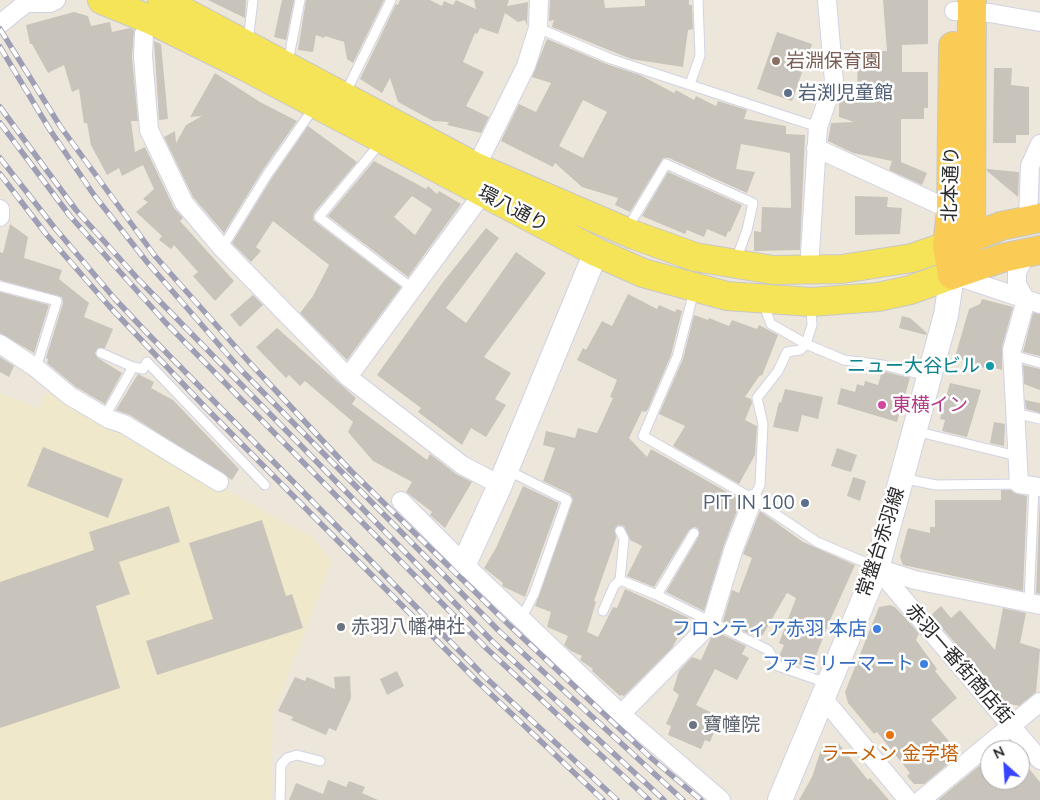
<!DOCTYPE html>
<html>
<head>
<meta charset="utf-8">
<style>
  body { margin:0 }
  #map { position:relative; width:1040px; height:800px; overflow:hidden; background:#ede7db; font-family:Mulish,sans-serif }
  canvas { display:block }
  .north { position:absolute; left:980px; top:740px; width:50px; height:50px; box-sizing:border-box; background:#fff; border:1px solid #aaa; border-radius:50%; rotate:334deg; font-size:14px; font-weight:700; line-height:20px; text-align:center; color:#2a2a2a }
  .north::after { content:''; display:block; margin:auto; width:18px; height:22px; background:#3643ff; clip-path:polygon(50% 0,100% 100%,50% 72%,0 100%) }
</style>
</head>
<body>
<div id="map">
<canvas width="1040" height="800"></canvas>
<div class="north">N</div>
</div>
<script>
const ctx = document.querySelector('canvas').getContext('2d');
ctx.lineJoin = 'round';
function fillPath(path, color) { ctx.fillStyle = color; ctx.fill(path, 'evenodd'); }
const poly = rows => new Path2D(rows.map(r => 'M' + r).join(''));
function strokePath(path, color, width, dash) { ctx.strokeStyle = color; ctx.lineWidth = width; ctx.lineCap = dash ? 'butt' : 'round'; ctx.setLineDash(dash || []); ctx.stroke(path); }
function write(font, color, halo, rows, align = 'center') {
  ctx.font = font + ' Mulish,"Noto Sans JP",sans-serif'; ctx.lineWidth = 5; ctx.setLineDash([]); ctx.textBaseline = 'middle'; ctx.strokeStyle = halo; ctx.fillStyle = color; for (const [text, x, y, turn = 0] of rows) {
    ctx.save(); ctx.translate(x, y); ctx.rotate((+turn || 0) * Math.PI / 180); ctx.textAlign = isNaN(turn) ? turn : align; if (halo) ctx.strokeText(text, 0, 0); ctx.fillText(text, 0, 0); ctx.restore();
  }
}
fillPath(poly([
  [50,389,119,431,313,538,332,561,273,714,271,800,0,800,0,393,39,409,44,396]
]), '#efe8ca');
fillPath(poly([
  [208,0,246,0,245,18],
  [282,0,294,0,286,40,274,37],
  [306,0,384,0,353,63,347,59,344,42,325,36,324,38,316,35,313,52,298,50],
  [400,0,430,0,442,6,444,1,453,5,456,0,476,9,474,0,509,0,507,6,528,2,527,26,525,20,518,22,505,13,498,34,480,28,477,34,475,33,463,62,484,72,466,106,489,117,481,133,447,125,449,122,433,121,398,102,390,78,382,93,360,79,396,4,398,5],
  [550,0,604,0,605,8,645,6,645,0,689,0,689,5,692,5,693,29,688,30,683,67,631,59,552,27,554,20,549,21],
  [883,0,928,0,928,44,902,45,902,72,928,72,928,108,924,108,924,119,901,119,901,162,927,173,922,185,889,170,892,161,853,153,828,141,831,123,854,122,839,117,839,99,844,99,844,96,857,95,858,51,887,51],
  [74,12,88,16,91,26,110,22,112,32,130,28,134,30,132,57,138,121,131,121,135,152,145,147,174,208,183,218,180,221,234,281,215,301,193,276,198,272,174,245,171,249,159,240,162,236,136,212,148,202,143,199,154,189,143,165,122,176,119,168,107,175,91,145,87,123,84,123,79,89,72,92,64,65,48,73,32,44,30,44,26,25],
  [777,32,812,44,792,101,757,89],
  [547,39,609,65,640,75,674,93,676,90,694,100,696,96,716,106,718,101,747,110,744,119,786,126,786,134,805,135,800,250,754,251,754,231,761,232,762,207,791,208,790,153,741,144,736,169,755,172,747,193,669,158,663,158,630,212,615,205,618,198,582,187,555,163,553,167,501,141,519,104,536,112,551,83,532,77],
  [583,100,607,112,583,158,559,146],
  [154,41,161,44,168,119,159,120],
  [994,68,1012,68,1011,85,1029,87,1029,135,1016,135,1016,143,993,143],
  [215,73,260,102,297,121,262,171,224,233,193,197,164,137,175,131,176,143,186,125,202,116,190,117],
  [308,126,357,162,314,213,313,220,401,287,347,360,300,313,313,296,329,265,273,221,256,247,261,251,251,262,232,243,272,178],
  [374,161,426,189,428,186,437,194,439,191,461,204,408,277,328,216],
  [412,196,432,209,415,235,394,217],
  [987,169,1019,172,1018,197,987,171],
  [668,172,742,205,730,232,728,231,726,237,707,229,704,237,687,230,685,234,642,216],
  [855,196,888,197,887,207,902,208,900,234,855,235],
  [10,224,28,237,24,258,62,270,59,279,89,303,84,317,113,329,105,348,98,348,95,353,98,358,122,373,105,404,76,387,47,363,48,359,46,358,63,303,62,297,0,280,0,252,3,253],
  [486,228,499,238,446,308,466,323,516,252,546,273,484,357,511,373,495,399,506,405,486,437,471,428,462,445,418,412,421,408,377,375,443,282],
  [0,292,49,305,34,353,0,333],
  [628,294,657,309,659,305,675,312,677,309,682,311,671,355,648,409,645,412,642,411,629,438,647,457,651,449,741,500,724,545,704,611,666,592,699,536,698,528,694,527,689,530,654,587,627,576,642,546,630,540,624,526,618,525,615,528,616,538,594,601,596,602,587,632,598,637,613,607,617,608,625,589,689,618,672,648,624,696,621,695,620,696,592,671,593,669,580,660,582,656,571,651,564,645,568,636,547,627,551,612,535,606,573,500,570,494,543,481,555,448,543,445,546,431,575,438,578,428,597,433,613,398,610,397,617,380,577,360,583,348,586,350,602,321,612,326],
  [253,295,263,305,240,327,230,315],
  [982,299,1013,307,1002,347,1002,370,988,366,987,369,955,357,969,309,980,304],
  [1033,313,1040,314,1040,356,1023,352],
  [694,315,708,320,709,318,729,326,732,320,757,329,759,325,778,335,762,376,760,375,745,397,751,399,752,403,745,420,757,426,755,455,739,484,673,446,685,426,659,414,683,359],
  [902,316,910,318,927,333,926,335,899,328],
  [277,328,356,398,352,404,427,460,430,454,456,474,472,482,445,528,430,515,432,512,406,492,412,482,373,461,348,432,353,422,305,381,300,386,289,375,286,378,256,347],
  [0,357,14,366,9,377,0,372],
  [1023,365,1040,369,1040,390,1024,384],
  [882,371,910,378,897,422,837,404,841,388,855,392,857,384,864,386,865,381,878,385],
  [138,374,154,382,151,388,173,400,239,469,232,480,130,415,116,410],
  [950,383,981,390,967,437,942,431,945,420,940,419],
  [785,389,823,397,818,419,802,415,798,432,773,427,779,402,781,403],
  [1025,400,1040,403,1040,413,1026,409],
  [994,422,1005,424,1004,446,990,443],
  [43,447,123,479,108,518,27,486],
  [837,448,857,455,851,472,831,466],
  [853,477,866,481,860,501,847,496],
  [523,486,559,503,525,597,502,586,503,583,484,568,496,548],
  [1001,490,1011,490,1017,494,1027,496,1023,591,903,565,900,557,908,528,930,533,930,527,935,527,935,500,1001,500],
  [1040,497,1040,594,1036,593],
  [169,506,180,542,119,562,130,594,96,606,120,688,0,728,0,582,94,550,89,532],
  [760,511,803,542,855,565,827,627,811,669,779,656,784,645,779,643,796,598,787,593,762,636,753,633,752,635,723,621,732,590,739,593,752,558,743,554],
  [262,520,286,596,292,594,303,628,157,675,146,641,213,619,189,543],
  [890,605,895,607,919,633,916,640,937,669,935,671,957,698,931,720,960,754,924,784,914,784,907,776,910,773,877,732,874,734,863,721,848,703,845,692,879,607],
  [941,606,951,618,960,610,995,650,1003,608,1026,613,1020,643,1040,649,1036,692,1019,706,1006,703,931,615],
  [717,632,746,646,742,654,749,658,737,680,715,669,696,705,714,714,711,722,717,725,710,742,705,740,701,749,668,735,671,726,666,724,679,695,673,690,679,671,692,657,701,660,711,638],
  [397,671,404,686,387,695,380,679],
  [350,676,351,698,336,731,329,728,326,735,291,720,293,717,278,711,295,677,305,681,307,677,335,689,334,677],
  [839,744,868,780,870,778,889,800,799,800,812,777,822,747],
  [990,757,990,780,1020,780,1020,758,1040,782,1040,800,938,800],
  [328,780,346,787,349,781,365,787,362,793,378,800,289,800,296,783,323,794]
]), '#c8c4bb');
const service = poly([
  [538,28,611,59,818,127],
  [248,42,253,0],
  [288,62,300,0],
  [690,84,700,56,698,0],
  [345,94,391,0],
  [382,141,319,217,413,289],
  [627,229,666,164,753,203,747,230,736,260],
  [222,248,267,175,315,106],
  [0,286,57,301,36,368],
  [694,291,677,357,643,436,753,499,817,542,876,567],
  [763,303,771,324,806,344,844,360,883,365,927,376],
  [101,353,133,367,105,416],
  [1012,355,1040,363],
  [133,367,143,369,147,362,265,485],
  [1015,413,1040,419],
  [915,431,1017,456],
  [507,470,567,500,534,594,521,619],
  [901,478,936,485,1019,484],
  [753,499,760,485,763,424,757,398,778,371,787,352,800,350,806,344,812,325,811,305],
  [620,580,657,595,768,650,778,666,827,683],
  [657,595,694,533],
  [1029,603,1034,486],
  [603,611,614,586,620,580,624,539,620,531],
  [280,800,281,765,287,758,297,755,320,761]
]);
const minor = poly([
  [954,11,990,13,1040,22],
  [151,20,144,34,143,56,149,130,184,203,222,248,348,377,462,465,500,485],
  [0,24,26,3,50,3,56,0],
  [816,148,951,210],
  [476,167,526,66,538,28,539,0],
  [0,209,0,217],
  [1028,220,1030,166,1040,144],
  [1027,253,1017,272,1017,285,1026,300,1012,350,1019,484,1040,487],
  [809,270,818,127,834,81,827,0],
  [953,275,1040,304],
  [0,344,36,368,70,396,109,419,124,424,219,482],
  [348,377,483,193],
  [401,501,464,564,621,714,721,800],
  [877,568,1040,760],
  [877,568,915,580,1040,605],
  [822,697,908,800],
  [621,714,711,623,734,548,753,499],
  [921,800,1040,702]
]);
const secondary = poly([
  [464,564,500,485,596,252],
  [780,800,877,568,946,315,952,275]
]);
const primary = poly([
  [102,0,151,20,246,67,596,252,643,273,727,296,811,302,878,297,910,290,952,275],
  [162,0,476,167,634,235,695,257,773,270,842,269,912,258,947,246]
]);
const trunk = poly([
  [956,244,1001,226,1040,218],
  [952,275,971,239,972,0],
  [952,275,947,246,951,210,953,46],
  [952,275,1002,258,1040,250]
]);
strokePath(service, '#d1d2e3', 11);
strokePath(minor, '#d1d2e3', 20);
strokePath(secondary, '#d1d2e3', 26);
strokePath(primary, '#c8c8c8', 30);
strokePath(trunk, '#c8c8c8', 30);
strokePath(service, '#fff', 9);
strokePath(minor, '#fff', 18);
strokePath(secondary, '#fff', 24);
strokePath(primary, '#f5e458', 28);
strokePath(trunk, '#facc56', 28);
const rail = poly([
  [0,29,60,126,155,256,249,362,351,471,508,624,650,757,701,800],
  [0,47,50,130,94,195,147,262,241,370,500,632,683,800],
  [0,107,76,210,138,279,492,641,664,800],
  [0,123,70,216,165,322,486,648,649,800],
  [0,158,54,227,115,299,149,335,484,676,617,800],
  [0,174,46,234,109,306,205,407,478,682,603,800]
]);
strokePath(rail, '#9e9eb5', 5.5);
strokePath(rail, '#fff', 4, [11]);
for (const [x, y, r, color] of [
  [776,61,5,"#8d6e63"],
  [788,93,5,"#5c6f8a"],
  [990,366,5,"#0f9aa8"],
  [882,405,5,"#d1479c"],
  [805,503,5,"#5c6f8a"],
  [341,627,5,"#6b7280"],
  [877,629,5,"#3f7fe0"],
  [924,664,5,"#3f7fe0"],
  [693,725,5,"#6b7280"],
  [890,735,5,"#e8710a"]
]) { const dot = new Path2D(); dot.arc(x, y, r, 0, 2 * Math.PI); ctx.fillStyle = color; ctx.fill(dot); strokePath(dot, '#fff', 2); }
write('19px', '#785e54', '#fff', [
  ["岩淵保育園",786,61]
], 'left');
write('19px', '#4e5e75', '#fff', [
  ["岩渕児童館",798,93],
  ["PIT IN 100",795,503,"right"]
], 'left');
write('19px', '#2a2a2a', '#fff', [
  ["北本通り",951,184,-88],
  ["環八通り",513,209,28],
  ["常盤台赤羽線",881,542,-72],
  ["赤羽一番街商店街",959,664,49]
]);
write('19px', '#0d838f', '#fff', [
  ["ニュー大谷ビル",980,366]
], 'right');
write('19px', '#b23c85', '#fff', [
  ["東横イン",892,405]
], 'left');
write('19px', '#5b616d', '#fff', [
  ["赤羽八幡神社",351,627],
  ["寶幢院",703,725]
], 'left');
write('19px', '#366cbe', '#fff', [
  ["フロンティア赤羽 本店",867,629],
  ["ファミリーマート",914,664]
], 'right');
write('19px', '#c56008', '#fff', [
  ["ラーメン 金字塔",890,754]
]);
</script>
</body>
</html>
